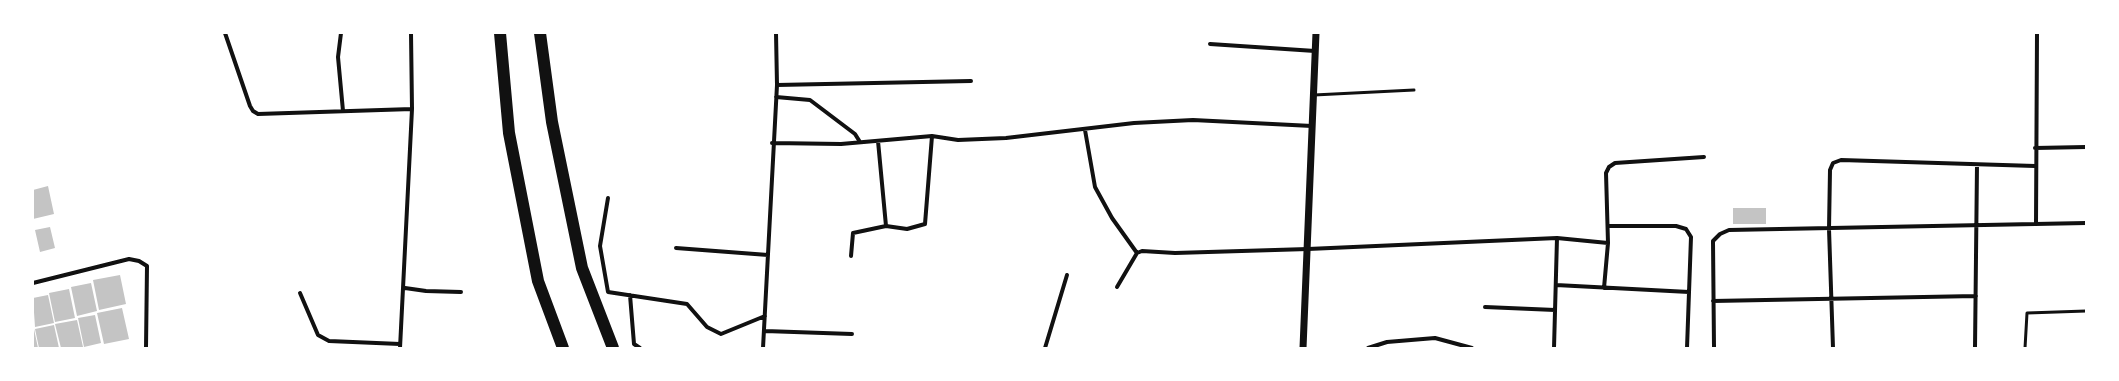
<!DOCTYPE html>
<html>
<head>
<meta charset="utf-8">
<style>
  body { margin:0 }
  #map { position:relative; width:2119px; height:381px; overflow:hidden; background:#fff; font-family:"Sofia Sans Condensed",sans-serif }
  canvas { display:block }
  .frame { position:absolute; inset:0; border:34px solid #fff; pointer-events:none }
</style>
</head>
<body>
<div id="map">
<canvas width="2119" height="381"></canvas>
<div class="frame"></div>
</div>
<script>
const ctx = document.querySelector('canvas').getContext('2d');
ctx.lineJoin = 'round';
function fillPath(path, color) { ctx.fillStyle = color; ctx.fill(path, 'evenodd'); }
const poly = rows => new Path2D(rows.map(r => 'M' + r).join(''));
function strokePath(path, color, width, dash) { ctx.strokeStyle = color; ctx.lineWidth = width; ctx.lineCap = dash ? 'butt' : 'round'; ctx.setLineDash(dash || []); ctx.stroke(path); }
fillPath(poly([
  [48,186,54,214,33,219,33,190],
  [1733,208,1766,208,1766,224,1733,224],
  [50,227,55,248,40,252,35,230],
  [120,275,126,304,99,310,93,280],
  [91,283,97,311,77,316,71,287],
  [69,289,75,318,55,322,49,293],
  [48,295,54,323,35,327,33,298],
  [122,308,129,339,104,344,97,313],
  [95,315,101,343,84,347,78,318],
  [77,320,83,347,61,348,55,324],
  [54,325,59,348,39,348,35,329],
  [33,329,34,329,38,348,33,348]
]), '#c4c4c4');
strokePath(poly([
  [1314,95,1414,90],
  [2025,348,2027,313,2086,311]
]), '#111', 3);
strokePath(poly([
  [225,33,250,106,253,111,258,114,412,109],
  [341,33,338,57,343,111],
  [1210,44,1315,51],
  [777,85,971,81],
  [776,97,810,100,855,134,860,142],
  [1085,130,1095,187,1112,218,1137,253],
  [878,141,886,226,907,229,925,224,932,136],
  [772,143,841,144,932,136,958,140,1006,138,1134,123,1193,120,1312,126],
  [2035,148,2086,147],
  [608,198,600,246,608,292,687,304,707,327,721,334,765,316],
  [2036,224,2037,33],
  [1608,226,1676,226,1686,229,1691,237,1687,348],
  [676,248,768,255],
  [851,256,853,233,886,226],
  [33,283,129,259,139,261,147,266,146,348],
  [1556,285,1689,292],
  [1117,287,1137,253,1142,251,1175,253,1308,249,1557,238,1608,243],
  [405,288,426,291,461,292],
  [1604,288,1608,243,1606,173,1609,167,1615,163,1704,157],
  [300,293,318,335,329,341,400,344],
  [630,295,634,344,640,348],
  [1713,301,1976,296],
  [1485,307,1555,310],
  [765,331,852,334],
  [400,348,412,109,411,33],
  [763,348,777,85,776,33],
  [1045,348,1067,275],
  [1368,348,1387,342,1435,338,1472,348],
  [1554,348,1557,238],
  [1714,348,1713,241,1720,234,1729,230,2086,223],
  [1833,348,1829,229,1830,170,1833,163,1841,160,2035,166],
  [1975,348,1977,165]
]), '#111', 4);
strokePath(poly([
  [1303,348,1316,33]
]), '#111', 7);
strokePath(poly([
  [500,33,509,133,538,281,563,348],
  [540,33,552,122,582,268,613,348]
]), '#111', 12);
</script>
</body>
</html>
